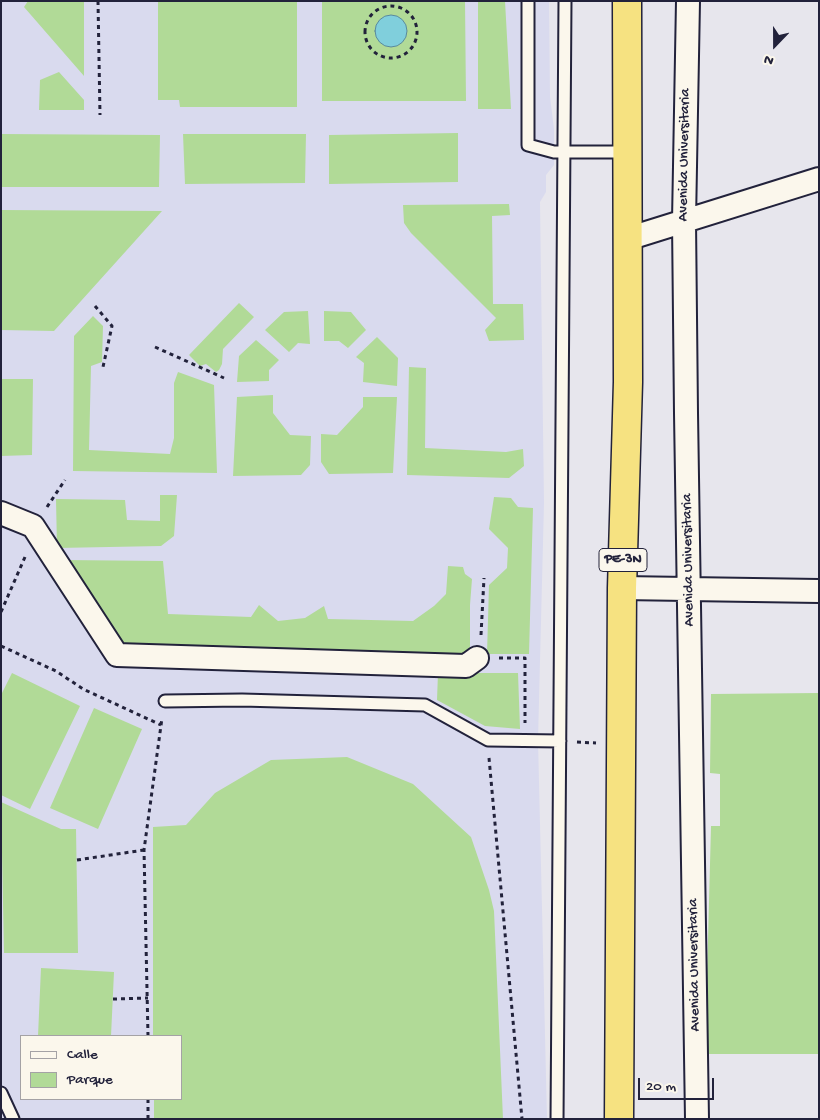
<!DOCTYPE html>
<html>
<head>
<meta charset="utf-8">
<style>
  body { margin:0 }
  #map { position:relative; width:820px; height:1120px; overflow:hidden; background:#e7e6ed; font-family:"Gochi Hand",sans-serif }
  canvas { display:block }
  .frame { position:absolute; inset:0; border:2px solid #22223b; pointer-events:none }
  .legend { position:absolute; left:20px; top:1035px; width:162px; height:65px; box-sizing:border-box; background:#fbf7ec; border:1px solid #a4a2a5; margin:0; padding:6px 9px; list-style:none; font-size:15px; color:#22223b }
  .legend li { display:flex; align-items:center; gap:10px; height:25px }
  .legend b { width:25px; border:1px solid #a4a2a5 }
  .north { position:absolute; left:750px; top:20px; width:50px; height:50px; -webkit-text-stroke:4px #fbf7ec; paint-order:stroke; rotate:202deg; font-size:14px; font-weight:700; line-height:20px; text-align:center; color:#22223b }
  .north::after { content:''; display:block; margin:auto; width:18px; height:22px; background:#22223b; clip-path:polygon(50% 0,100% 100%,50% 72%,0 100%) }
  .scale { position:absolute; left:638px; top:1078px; width:76px; height:22px; box-sizing:border-box; border:2px solid #22223b; border-top:0; padding-left:6px; font-size:15px; line-height:18px; white-space:nowrap; color:#22223b; -webkit-text-stroke:4px #fbf7ec; paint-order:stroke }
</style>
</head>
<body>
<div id="map">
<canvas width="820" height="1120"></canvas>
<div class="frame"></div>
<ul class="legend">
<li><b style="height:6px;background:#fbf7ec"></b>Calle</li>
<li><b style="height:14px;background:#b1da97"></b>Parque</li>
</ul>
<div class="north">N</div>
<div class="scale">20 m</div>
</div>
<script>
const ctx = document.querySelector('canvas').getContext('2d');
ctx.lineJoin = 'round';
function fillPath(path, color) { ctx.fillStyle = color; ctx.fill(path, 'evenodd'); }
const poly = rows => new Path2D(rows.map(r => 'M' + r).join(''));
function strokePath(path, color, width, dash) { ctx.strokeStyle = color; ctx.lineWidth = width; ctx.lineCap = dash ? 'butt' : 'round'; ctx.setLineDash(dash || []); ctx.stroke(path); }
function write(font, color, halo, rows, align = 'center') {
  ctx.font = font + ' "Gochi Hand",sans-serif'; ctx.lineWidth = 4; ctx.setLineDash([]); ctx.textBaseline = 'middle'; ctx.strokeStyle = halo; ctx.fillStyle = color; for (const [text, x, y, turn = 0] of rows) {
    ctx.save(); ctx.translate(x, y); ctx.rotate((+turn || 0) * Math.PI / 180); ctx.textAlign = isNaN(turn) ? turn : align; if (halo) ctx.strokeText(text, 0, 0); ctx.fillText(text, 0, 0); ctx.restore();
  }
}
fillPath(poly([
  [1,1,549,1,550,97,554,129,554,165,546,175,546,192,540,202,544,503,538,740,547,1119,1,1119],
  [21,1036,181,1036,181,1099,21,1099]
]), '#d9daee');
fillPath(poly([
  [28,1,84,1,84,76,24,7],
  [158,1,297,1,297,107,180,107,179,100,158,100],
  [322,1,465,1,466,101,322,101],
  [478,1,505,1,511,109,478,109],
  [59,72,84,100,84,110,39,110,40,80],
  [458,133,458,182,329,184,329,135],
  [1,134,160,135,159,187,1,187],
  [183,134,306,134,305,183,185,184],
  [509,204,510,215,492,216,493,304,523,304,524,340,489,341,485,330,496,318,411,233,404,223,403,205],
  [1,210,162,211,54,331,1,330],
  [239,303,254,317,223,349,222,364,219,370,216,372,206,364,200,366,189,355],
  [308,311,310,344,298,343,289,352,265,330,284,312],
  [324,311,351,312,366,330,348,348,339,341,324,341],
  [93,316,103,326,102,362,91,366,89,450,170,454,174,438,174,383,178,372,214,385,217,473,73,471,74,336],
  [377,337,398,358,397,386,363,382,364,363,356,357],
  [256,340,279,360,269,370,269,381,237,382,239,356],
  [409,367,426,368,425,448,506,452,523,449,524,466,509,478,407,475],
  [1,379,33,379,32,455,1,456],
  [273,395,273,413,290,435,311,436,310,465,301,475,233,476,237,397],
  [363,397,397,397,393,473,329,474,321,462,321,434,337,435,363,407],
  [160,495,177,495,174,536,161,546,57,548,56,499,125,500,127,520,160,521],
  [494,497,511,498,518,507,533,508,529,654,487,654,489,585,507,568,508,548,489,529],
  [63,560,163,561,168,614,251,617,259,605,278,621,305,618,324,606,328,619,413,621,434,606,446,594,448,566,463,567,465,574,472,579,470,605,470,647,461,656,121,649],
  [12,673,80,706,30,809,1,795,1,695],
  [438,673,518,673,520,729,485,726,437,700],
  [819,693,819,1054,705,1054,711,826,720,826,720,774,710,773,711,694],
  [94,708,142,729,98,829,50,808],
  [347,757,413,784,471,837,489,890,494,911,503,1119,154,1119,154,1099,181,1099,181,1036,153,1036,153,827,186,825,215,793,271,760],
  [1,802,61,829,76,829,78,953,4,953],
  [41,968,114,972,111,1036,38,1036]
]), '#b1da97');
const water = poly([
  '375 31a16 16 0 1 1 32 0a16 16 0 1 1-32 0Z'
]);
fillPath(water, '#80cfdc');
strokePath(water, '#5a8a9c', 1);
const lane = poly([
  [528,1,528,145,554,152,627,152],
  [165,701,242,700,425,705,488,740,560,741],
  [1,1093,13,1119],
  [557,1119,565,1]
]);
const street = poly([
  [688,1,684,221,686,413,697,1119],
  [627,239,819,179],
  [1,513,33,526,117,655,466,666,477,658],
  [622,588,819,591]
]);
const highway = poly([
  [619,1119,622,588,628,382,627,1]
]);
strokePath(lane, '#22223b', 15);
strokePath(street, '#22223b', 26);
strokePath(highway, '#22223b', 31);
strokePath(poly([
  [98,1,100,115],
  '365 32a26 26 0 1 1 52 0a26 26 0 1 1-52 0Z',
  [95,306,112,326,103,367],
  [155,347,224,378],
  [47,507,65,480],
  [1,612,25,557],
  [481,635,484,578],
  [1,646,56,671,83,689,161,725],
  [499,658,525,658,525,723],
  [577,742,596,743],
  [489,758,522,1119],
  [77,860,144,850],
  [113,999,148,998],
  [148,1036,144,850,162,718],
  [148,1099,148,1119]
]), '#22223b', 3, [4, 4]);
strokePath(lane, '#fbf7ec', 11);
strokePath(street, '#fbf7ec', 22);
strokePath(highway, '#f6e281', 28);
for (const [x, y, w] of [
  [623,560,48]
]) { const box = new Path2D(); box.roundRect(x - w / 2, y - 11.5, w, 23, 4); ctx.fillStyle = '#fbf7ec'; ctx.fill(box); strokePath(box, '#22223b', 1); }
write('bold 14px', '#22223b', null, [
  ["PE-3N",623,560]
]);
write('15px', '#22223b', '#fbf7ec', [
  ["Avenida Universitaria",685,155,-89],
  ["Avenida Universitaria",689,560,-91],
  ["Avenida Universitaria",695,965,-91]
]);
</script>
</body>
</html>
